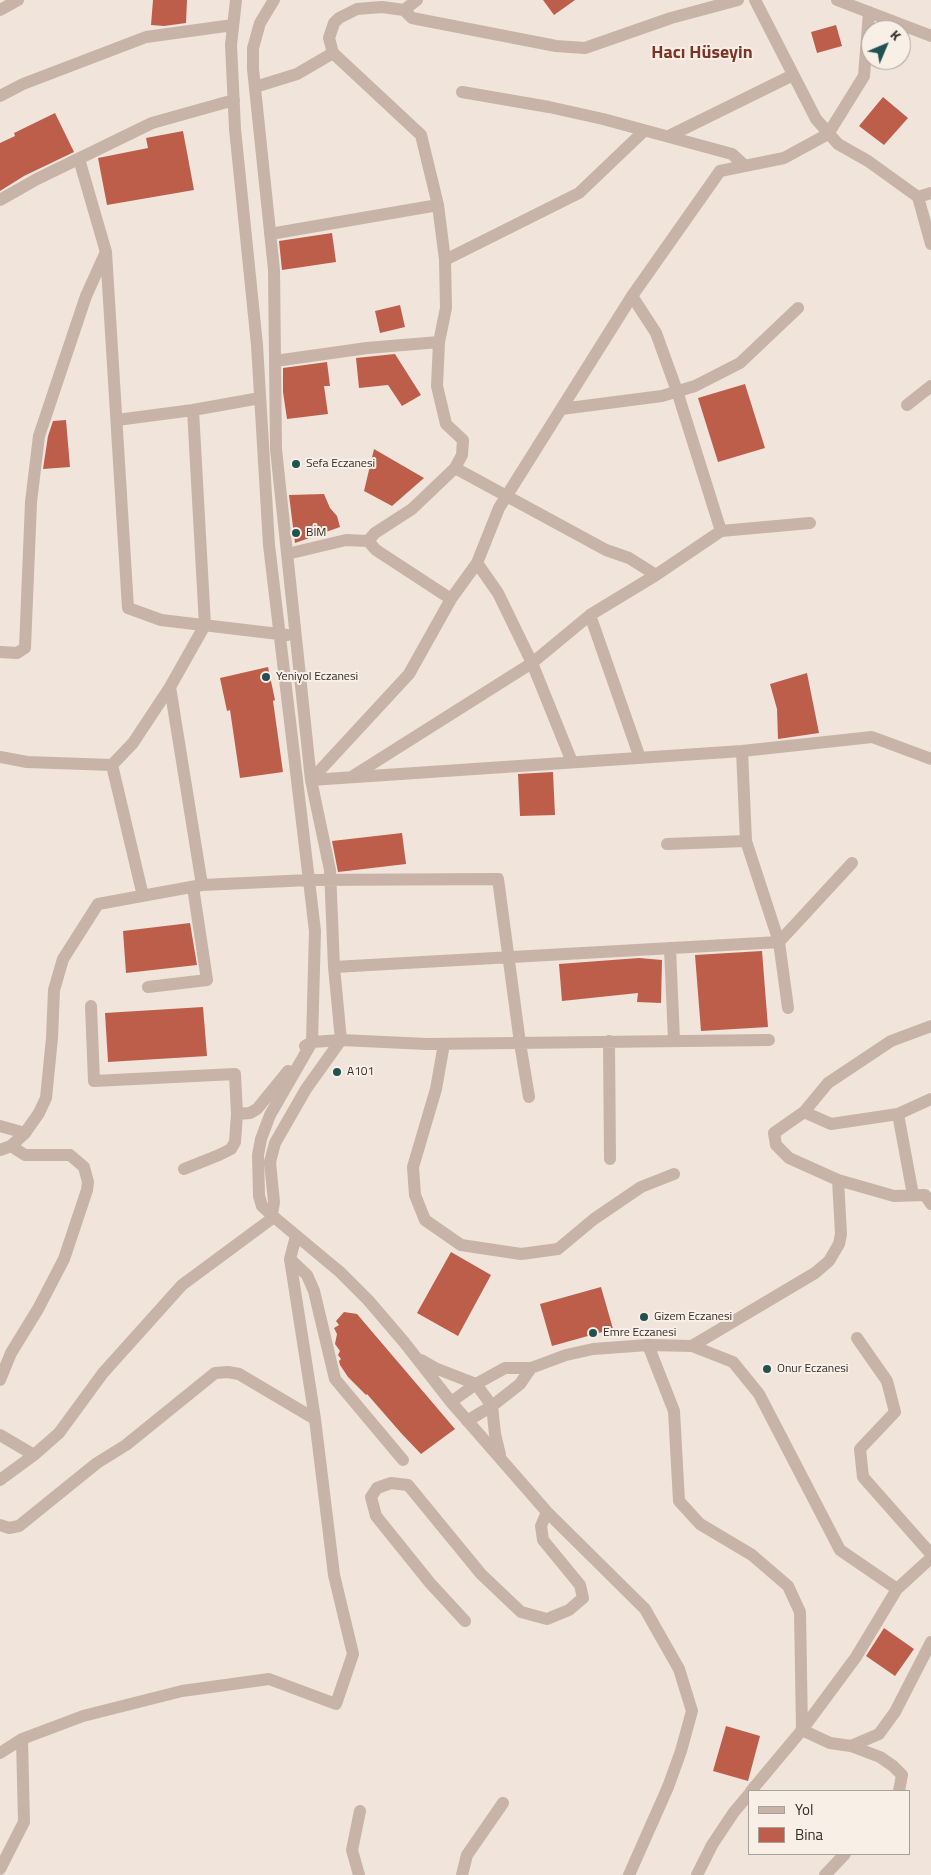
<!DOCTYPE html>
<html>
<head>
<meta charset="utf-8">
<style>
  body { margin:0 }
  #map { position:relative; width:931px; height:1875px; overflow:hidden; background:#f0e4db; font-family:"Titillium Web",sans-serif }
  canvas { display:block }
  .legend { position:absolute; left:748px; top:1790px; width:162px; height:65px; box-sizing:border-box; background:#f8efe7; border:1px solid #aaa09a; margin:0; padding:6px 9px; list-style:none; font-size:15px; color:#342a27 }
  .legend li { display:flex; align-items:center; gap:10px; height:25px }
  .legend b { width:25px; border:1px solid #aaa09a }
  .north { position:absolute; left:861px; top:20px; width:50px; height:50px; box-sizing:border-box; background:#f8efe7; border:1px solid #aaa09a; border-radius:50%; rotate:45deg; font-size:14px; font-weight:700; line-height:20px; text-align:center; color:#342a27 }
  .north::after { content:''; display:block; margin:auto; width:18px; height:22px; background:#205252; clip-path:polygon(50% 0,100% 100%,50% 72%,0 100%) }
</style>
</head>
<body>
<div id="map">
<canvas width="931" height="1875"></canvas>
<ul class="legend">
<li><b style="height:6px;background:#c7b3a8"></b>Yol</li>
<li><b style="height:14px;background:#bd5e4b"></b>Bina</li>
</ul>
<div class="north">K</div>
</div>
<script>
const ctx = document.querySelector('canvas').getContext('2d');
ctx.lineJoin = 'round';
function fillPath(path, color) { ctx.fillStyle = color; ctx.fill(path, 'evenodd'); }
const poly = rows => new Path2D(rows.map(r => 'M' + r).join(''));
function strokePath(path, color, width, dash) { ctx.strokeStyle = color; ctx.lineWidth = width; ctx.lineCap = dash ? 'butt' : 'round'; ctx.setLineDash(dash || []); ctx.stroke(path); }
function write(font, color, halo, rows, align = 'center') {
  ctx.font = font + ' "Titillium Web",sans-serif'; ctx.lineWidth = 4; ctx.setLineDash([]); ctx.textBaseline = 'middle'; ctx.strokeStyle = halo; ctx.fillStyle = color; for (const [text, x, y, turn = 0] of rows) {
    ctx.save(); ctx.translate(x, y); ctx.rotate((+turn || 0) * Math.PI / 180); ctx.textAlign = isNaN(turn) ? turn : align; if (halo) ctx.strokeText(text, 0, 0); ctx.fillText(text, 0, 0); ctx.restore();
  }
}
fillPath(poly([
  [153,0,187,0,186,23,164,26,151,25],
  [543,0,575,0,554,15],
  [836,25,842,46,817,53,811,32],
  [883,97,908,118,884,145,859,126],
  [55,113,74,152,24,176,0,191,0,143,15,136,14,133],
  [183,131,194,190,107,205,98,158,148,148,146,138],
  [332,233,336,262,282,270,279,241],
  [400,305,405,327,380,333,375,311],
  [395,354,421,395,402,406,388,385,359,388,356,358],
  [327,362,330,386,324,386,328,414,287,419,283,392,283,368],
  [745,384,765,448,718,462,698,398],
  [66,420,70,467,43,469,48,436,53,421],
  [374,449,424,478,392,506,364,491],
  [324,494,330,508,337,516,340,527,295,543,289,495],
  [268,667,275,700,273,701,283,772,240,778,230,710,227,711,220,678],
  [807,673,819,733,778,739,777,709,770,684],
  [553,772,555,815,520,816,518,774],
  [402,833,406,864,338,872,332,841],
  [190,923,197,965,126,973,123,931],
  [762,951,768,1027,701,1031,695,955],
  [639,958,662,960,661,1003,637,1002,638,993,562,1001,559,964],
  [203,1007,207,1056,108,1062,105,1013],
  [451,1252,491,1275,458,1336,417,1313],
  [601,1287,613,1329,552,1346,540,1304],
  [344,1312,357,1314,455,1429,421,1454,401,1433,367,1394,366,1395,348,1377,340,1365,339,1361,341,1359,338,1355,340,1351,335,1344,337,1334,334,1328,339,1325,336,1321],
  [884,1628,914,1649,895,1676,866,1656],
  [726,1726,760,1736,748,1781,713,1771]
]), '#bd5e4b');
strokePath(poly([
  [236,0,231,45,235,129,257,345,269,545,315,931,312,1042,270,1115,261,1139,258,1155,259,1196,262,1206,274,1217,340,1272,368,1300,404,1342,451,1402,547,1512,645,1609,679,1669,692,1711,681,1751,668,1787,629,1875],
  [755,0,816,119,838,144,868,161,918,197,931,244],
  [837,0,931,36],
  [0,10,18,0],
  [404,10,412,18,556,46,585,48,671,18,738,0],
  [255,87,297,74,333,53],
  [462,92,549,107,603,119,732,154,745,166],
  [0,96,23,84,146,37,233,25],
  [669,136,793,75],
  [79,159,106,252,128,608,161,620,287,635],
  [918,197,931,193],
  [0,200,37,179,152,123,234,100],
  [270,234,438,205],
  [445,260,579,193,644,131],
  [632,296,656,333,677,391,721,531],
  [275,361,367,348,439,342],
  [907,405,931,386],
  [561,409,662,396,695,386,740,363,798,308],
  [193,410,205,625,170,687,202,885],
  [117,420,193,410,260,398],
  [455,468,606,550,629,558,656,575],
  [368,541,375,533,412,509,455,468,462,455,463,440,446,424,437,386,439,342,446,308,445,260,438,205,421,135,333,53,329,38,334,23,339,18,357,9,382,7,404,10,417,0],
  [287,554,346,540,368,541,376,550,451,599],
  [477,563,498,593,532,663,572,762],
  [590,615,656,575,721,531,810,523],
  [0,652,17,653,25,648,31,502,39,436,86,296,105,254],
  [742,751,746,841,779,942,788,1008],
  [0,757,27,762,112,765,133,743,170,687],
  [112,765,143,896],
  [353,776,532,663,590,615,640,758],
  [311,780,409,674,451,599,477,563,499,508,632,296,720,171,784,158,828,134,864,76,869,12],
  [311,780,742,751,872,737,931,759],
  [667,844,746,841],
  [670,948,674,1040],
  [334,967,779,942,852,863],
  [148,987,207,980,193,887],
  [91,1006,94,1081,235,1074,237,1114,250,1113,257,1109,288,1071],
  [931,1026,891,1041,828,1083,804,1112,774,1133,776,1145,789,1158,838,1180,894,1196,925,1195,931,1204],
  [609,1041,610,1159],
  [444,1044,436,1089,413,1167,415,1195,425,1220,461,1245,521,1254,558,1249,594,1219,641,1187,674,1174],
  [305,1046,312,1042,341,1040,427,1044,769,1040],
  [804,1112,831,1124,898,1114,931,1099],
  [898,1114,913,1195],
  [0,1126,25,1133],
  [0,1150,11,1146,25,1133,39,1113,46,1098,52,1038,54,990,63,959,98,904,202,885,309,880,498,879,520,1043,529,1097],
  [184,1169,219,1155,231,1149,235,1142,237,1114],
  [272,1214,274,1202,270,1162,275,1143,306,1089,341,1040,334,967,330,870,311,780,276,449,274,270,253,69,253,48,260,23,274,0],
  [290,1259,307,1275,314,1291,335,1379,403,1460],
  [857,1338,887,1381,895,1412,860,1449,863,1477,931,1554],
  [648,1345,674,1411,679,1501,700,1524,752,1555,788,1586,800,1612,802,1730],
  [692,1346,815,1273,829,1261,839,1244,841,1234,838,1180],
  [421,1360,435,1368,476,1384,492,1406,495,1434,500,1455],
  [0,1380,11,1353,38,1309,64,1259,87,1190,88,1182,84,1167,70,1155,25,1155,11,1146],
  [451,1402,476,1384,505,1368,531,1368,566,1355,593,1349,648,1345,692,1346,733,1362,759,1394,840,1550,897,1589],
  [467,1421,492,1406,520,1384,531,1368],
  [0,1435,34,1455],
  [0,1480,34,1455,59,1433,103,1373,182,1285,274,1217],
  [0,1525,9,1528,19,1526,97,1463,126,1445,215,1373,228,1372,239,1374,315,1419],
  [465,1621,430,1583,376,1516,371,1497,377,1488,391,1483,408,1485,481,1574,521,1612,547,1619,569,1610,583,1598,580,1585,543,1540,541,1526,547,1512],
  [802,1730,830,1743,851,1746,879,1734,895,1712,931,1642],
  [851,1746,880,1757,893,1766,902,1775,899,1791],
  [0,1753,22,1739,83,1716,182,1691,269,1679,336,1704,353,1654,334,1575,315,1419,290,1259,296,1236],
  [751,1791,802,1730,856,1657,897,1589,931,1558],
  [0,1869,24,1822,22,1739],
  [359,1875,352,1850,360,1811],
  [462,1875,467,1855,503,1803],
  [697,1875,712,1845,734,1812,750,1793],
  [825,1875,845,1854]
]), '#c7b3a8', 12);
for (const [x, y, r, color] of [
  [296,464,5,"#205252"],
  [296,533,5,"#205252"],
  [266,677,5,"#205252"],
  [337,1072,5,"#205252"],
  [644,1317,5,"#205252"],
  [593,1333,5,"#205252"],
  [767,1369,5,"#205252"]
]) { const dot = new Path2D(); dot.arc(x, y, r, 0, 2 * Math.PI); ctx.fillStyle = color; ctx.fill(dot); strokePath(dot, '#f8efe7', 2); }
write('12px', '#342a27', '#f8efe7', [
  ["Sefa Eczanesi",306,464],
  ["BİM",306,533],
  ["Yeniyol Eczanesi",276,677],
  ["A101",347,1072],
  ["Gizem Eczanesi",654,1317],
  ["Emre Eczanesi",603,1333],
  ["Onur Eczanesi",777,1369]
], 'left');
write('bold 18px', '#7d3426', '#f8efe7', [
  ["Hacı Hüseyin",702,54]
]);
</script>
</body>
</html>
